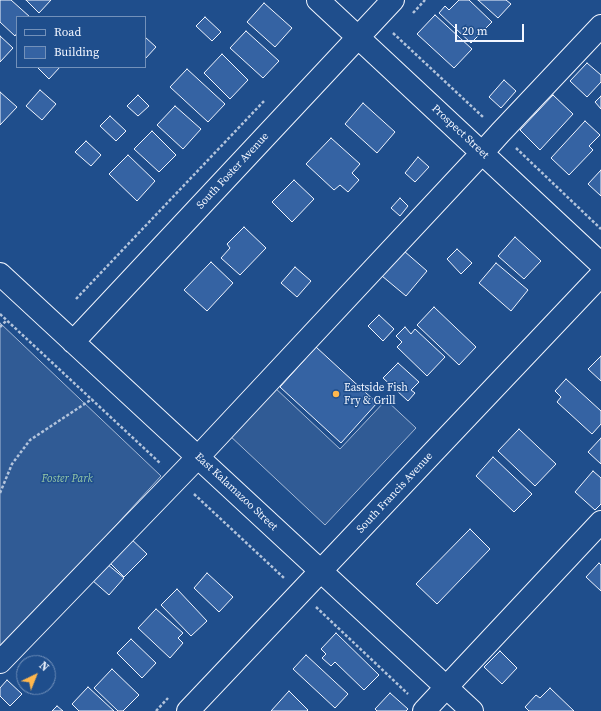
<!DOCTYPE html>
<html>
<head>
<meta charset="utf-8">
<style>
  body { margin:0 }
  #map { position:relative; width:601px; height:711px; overflow:hidden; background:#1f4e8c; font-family:"Source Serif 4",serif }
  canvas { display:block }
  .legend { position:absolute; left:16px; top:16px; width:130px; height:52px; box-sizing:border-box; background:#1f4e8c; border:1px solid #7391ba; margin:0; padding:5px 7px; list-style:none; font-size:12px; color:#f2f6ff }
  .legend li { display:flex; align-items:center; gap:8px; height:20px }
  .legend b { width:20px; border:1px solid #7391ba }
  .north { position:absolute; left:16px; top:655px; width:40px; height:40px; box-sizing:border-box; background:#1f4e8c; border:1px solid #7391ba; border-radius:50%; rotate:43deg; font-size:11px; font-weight:700; line-height:16px; text-align:center; color:#f2f6ff }
  .north::after { content:''; display:block; margin:auto; width:14px; height:18px; background:#ffb74d; clip-path:polygon(50% 0,100% 100%,50% 72%,0 100%) }
  .scale { position:absolute; left:455px; top:24px; width:69px; height:18px; box-sizing:border-box; border:2px solid #f2f6ff; border-top:0; padding-left:5px; font-size:12px; line-height:14px; white-space:nowrap; color:#f2f6ff; -webkit-text-stroke:3px #1f4e8c; paint-order:stroke }
</style>
</head>
<body>
<div id="map">
<canvas width="601" height="711"></canvas>
<ul class="legend">
<li><b style="height:5px;background:#1f4e8c"></b>Road</li>
<li><b style="height:11px;background:#3563a3"></b>Building</li>
</ul>
<div class="north">N</div>
<div class="scale">20 m</div>
</div>
<script>
const ctx = document.querySelector('canvas').getContext('2d');
ctx.lineJoin = 'round';
function fillPath(path, color) { ctx.fillStyle = color; ctx.fill(path, 'evenodd'); }
const poly = rows => new Path2D(rows.map(r => 'M' + r).join(''));
function strokePath(path, color, width, dash) { ctx.strokeStyle = color; ctx.lineWidth = width; ctx.lineCap = dash ? 'butt' : 'round'; ctx.setLineDash(dash || []); ctx.stroke(path); }
function write(font, color, halo, rows, align = 'center') {
  ctx.font = font + ' "Source Serif 4",serif'; ctx.lineWidth = 3; ctx.setLineDash([]); ctx.textBaseline = 'middle'; ctx.strokeStyle = halo; ctx.fillStyle = color; for (const [text, x, y, turn = 0] of rows) {
    ctx.save(); ctx.translate(x, y); ctx.rotate((+turn || 0) * Math.PI / 180); ctx.textAlign = isNaN(turn) ? turn : align; if (halo) ctx.strokeText(text, 0, 0); ctx.fillText(text, 0, 0); ctx.restore();
  }
}
const built = poly([
  [0,323,161,476,0,652,0,323],
  [273,386,340,449,386,400,416,428,325,525,228,434,273,386]
]);
fillPath(built, '#305b95');
strokePath(built, '#a8bbd7', 1);
const building = poly([
  [0,0,11,0,30,17,17,17,17,33,15,36,0,22,0,0],
  [26,0,51,0,39,13,26,0],
  [459,0,469,0,492,22,471,43,439,13,445,6,449,10,459,0],
  [478,0,506,0,511,4,498,18,478,0],
  [264,3,292,28,275,47,247,22,264,3],
  [435,15,472,49,454,68,417,34,435,15],
  [205,17,221,32,212,41,196,26,205,17],
  [246,31,279,61,263,78,230,48,246,31],
  [0,36,13,48,0,62,0,36],
  [145,37,156,47,145,59,145,37],
  [222,54,248,80,230,99,204,73,222,54],
  [587,63,601,75,601,82,587,97,570,81,587,63],
  [37,67,60,67,49,79,37,67],
  [187,69,225,104,208,122,170,87,187,69],
  [504,80,516,91,501,108,489,97,504,80],
  [40,90,56,104,42,120,26,106,40,90],
  [0,92,17,107,0,125,0,92],
  [138,95,149,106,138,116,127,106,138,95],
  [553,95,573,114,540,150,520,130,553,95],
  [601,96,601,109,595,102,601,96],
  [363,103,395,132,377,153,345,124,363,103],
  [175,106,201,129,183,149,157,125,175,106],
  [110,116,126,131,116,141,100,126,110,116],
  [585,121,600,135,589,146,593,150,569,175,551,158,585,121],
  [152,131,176,155,159,172,134,149,152,131],
  [331,138,360,164,352,173,359,180,348,192,340,185,334,190,306,164,331,138],
  [86,141,101,155,91,166,75,152,86,141],
  [128,155,155,181,137,201,109,174,128,155],
  [418,157,429,167,415,182,405,173,418,157],
  [601,170,601,196,588,184,601,170],
  [294,180,314,199,292,222,272,202,294,180],
  [400,198,408,206,400,216,391,208,400,198],
  [244,227,266,248,240,275,221,258,230,248,227,244,244,227],
  [515,237,541,261,524,279,498,256,515,237],
  [457,249,472,263,461,274,447,259,457,249],
  [404,251,427,271,406,296,382,276,404,251],
  [211,262,233,283,207,311,184,290,211,262],
  [496,263,528,290,511,311,479,283,496,263],
  [295,267,311,281,297,297,281,283,295,267],
  [434,307,476,347,459,365,417,325,434,307],
  [379,315,394,329,383,341,368,326,379,315],
  [405,327,411,334,415,329,445,357,427,376,397,347,402,342,396,336,405,327],
  [316,347,377,403,341,443,280,387,316,347],
  [601,356,601,381,588,369,601,356],
  [398,363,419,382,411,390,415,393,408,401,383,378,398,363],
  [566,379,601,411,601,424,592,434,557,402,561,397,555,391,566,379],
  [519,429,556,464,535,486,498,451,519,429],
  [601,438,601,464,588,452,601,438],
  [493,457,532,494,514,512,476,476,493,457],
  [593,471,601,478,601,504,595,510,575,492,593,471],
  [470,529,490,549,437,604,416,584,470,529],
  [127,535,147,554,124,577,105,558,127,535],
  [599,563,601,565,601,591,586,577,599,563],
  [107,564,124,578,109,595,92,580,107,564],
  [207,573,233,597,219,612,194,588,207,573],
  [177,589,207,621,191,636,161,605,177,589],
  [156,609,183,633,178,638,183,643,170,658,138,628,156,609],
  [336,633,379,675,364,690,335,662,331,666,322,658,326,654,321,649,336,633],
  [131,639,156,663,142,678,117,653,131,639],
  [500,651,517,668,502,684,484,667,500,651],
  [306,655,348,694,335,708,293,669,306,655],
  [112,669,139,695,123,711,118,711,94,688,112,669],
  [7,680,22,694,10,706,0,696,0,688,7,680],
  [88,687,114,711,79,711,72,704,88,687],
  [550,688,574,711,529,711,525,707,536,695,540,698,550,688],
  [289,691,308,710,307,711,271,711,289,691],
  [390,693,408,709,406,711,377,711,375,709,390,693],
  [57,706,63,711,52,711,57,706]
]);
fillPath(building, '#3563a3');
strokePath(building, '#f2f6ff', 1);
const minor = poly([
  [318,0,601,264],
  [0,274,472,711],
  [73,342,393,0],
  [0,662,198,457,482,153,500,133,601,26],
  [188,711,601,275],
  [424,711,601,522]
]);
strokePath(minor, '#f2f6ff', 24);
strokePath(poly([
  [413,13,425,0],
  [393,33,483,117],
  [516,148,601,229],
  [76,299,265,100],
  [0,314,161,464],
  [0,327,7,320],
  [0,493,12,464,30,440,92,399],
  [194,494,284,578],
  [316,607,408,694],
  [156,711,168,698]
]), '#b3c4dc', 2.5, [3, 2]);
strokePath(minor, '#1f4e8c', 22);
for (const [x, y, r, color] of [
  [336,394,4,"#ffb74d"]
]) { const dot = new Path2D(); dot.arc(x, y, r, 0, 2 * Math.PI); ctx.fillStyle = color; ctx.fill(dot); strokePath(dot, '#1f4e8c', 1.5); }
write('11px', '#f2f6ff', '#1f4e8c', [
  ["Prospect Street",460,132,43],
  ["South Foster Avenue",233,171,-47],
  ["East Kalamazoo Street",236,492,43],
  ["South Francis Avenue",395,493,-47]
]);
write('11px', '#f2f6ff', '#1f4e8c', [
  ["Eastside Fish",344,388],
  ["Fry & Grill",344,401]
], 'left');
write('italic 11px', '#97c8a6', '#1f4e8c', [
  ["Foster Park",67,479]
]);
</script>
</body>
</html>
